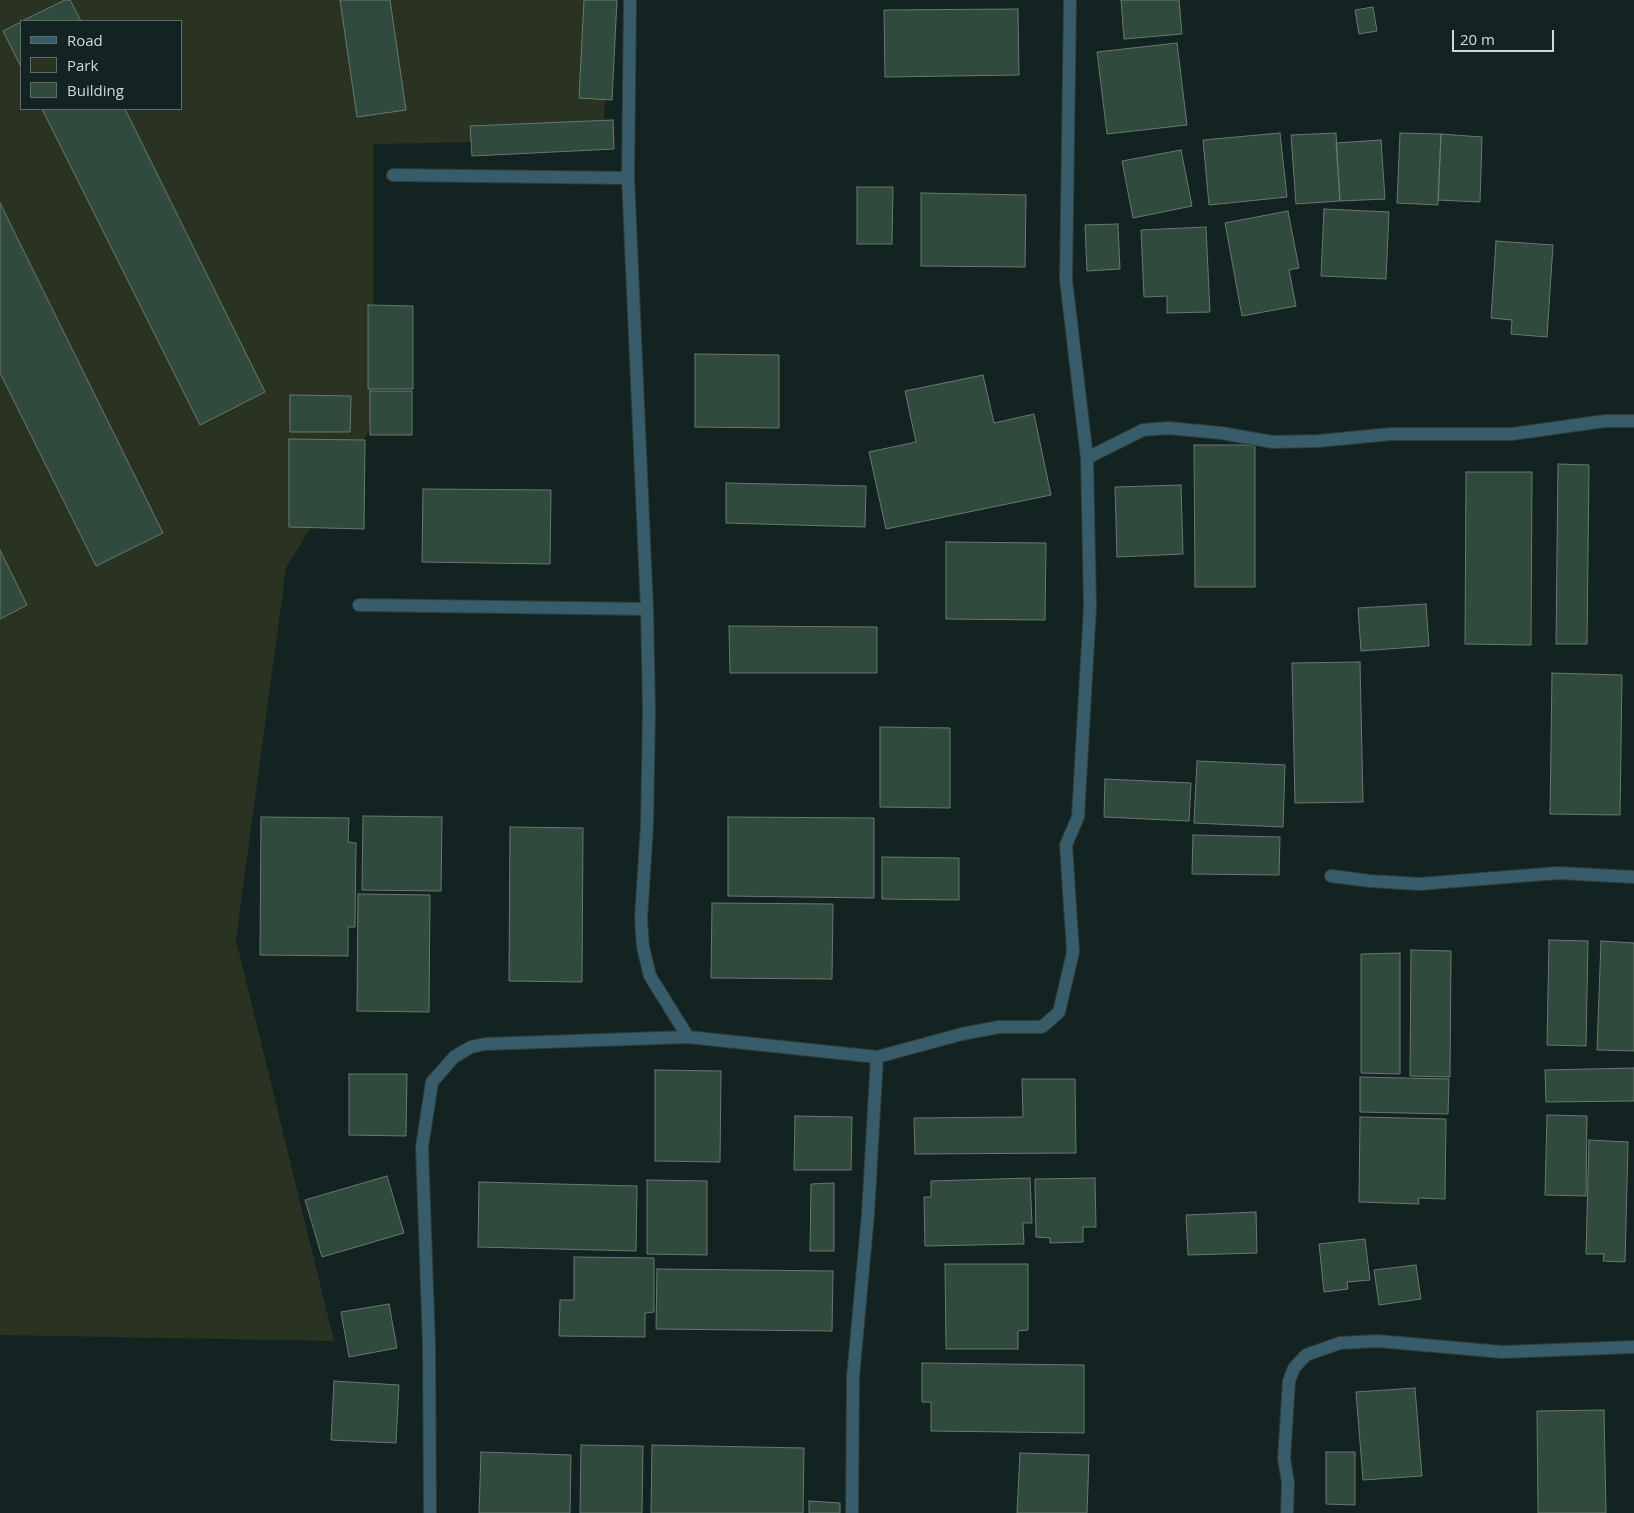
<!DOCTYPE html>
<html>
<head>
<meta charset="utf-8">
<style>
  body { margin:0 }
  #map { position:relative; width:1634px; height:1513px; overflow:hidden; background:#132322; font-family:"Open Sans",sans-serif }
  canvas { display:block }
  .legend { position:absolute; left:20px; top:20px; width:162px; height:90px; box-sizing:border-box; background:#132322; border:1px solid #5f6c6b; margin:0; padding:6px 9px; list-style:none; font-size:15px; color:#d0dad9 }
  .legend li { display:flex; align-items:center; gap:10px; height:25px }
  .legend b { width:25px; border:1px solid #5f6c6b }
  .scale { position:absolute; left:1452px; top:30px; width:102px; height:22px; box-sizing:border-box; border:2px solid #d0dad9; border-top:0; padding-left:6px; font-size:15px; line-height:18px; white-space:nowrap; color:#d0dad9; -webkit-text-stroke:4px #132322; paint-order:stroke }
</style>
</head>
<body>
<div id="map">
<canvas width="1634" height="1513"></canvas>
<ul class="legend">
<li><b style="height:6px;background:#385c69"></b>Road</li>
<li><b style="height:14px;background:#2a3321"></b>Park</li>
<li><b style="height:14px;background:#304b3d"></b>Building</li>
</ul>
<div class="scale">20 m</div>
</div>
<script>
const ctx = document.querySelector('canvas').getContext('2d');
ctx.lineJoin = 'round';
function fillPath(path, color) { ctx.fillStyle = color; ctx.fill(path, 'evenodd'); }
const poly = rows => new Path2D(rows.map(r => 'M' + r).join(''));
function strokePath(path, color, width, dash) { ctx.strokeStyle = color; ctx.lineWidth = width; ctx.lineCap = dash ? 'butt' : 'round'; ctx.setLineDash(dash || []); ctx.stroke(path); }
fillPath(poly([
  [0,0,610,0,603,140,373,144,373,424,286,568,236,940,334,1341,0,1335],
  [21,21,181,21,181,109,21,109]
]), '#2a3321');
const building = poly([
  [65,0,70,0,81,21,22,21,65,0],
  [340,0,390,0,406,110,357,117,340,0],
  [584,0,617,0,612,100,579,98,584,0],
  [1121,0,1179,0,1182,34,1124,39,1121,0],
  [1373,7,1377,31,1359,34,1355,10,1373,7],
  [1018,9,1019,75,885,77,884,10,1018,9],
  [21,22,21,67,3,31,21,22],
  [1177,43,1187,125,1107,134,1097,52,1177,43],
  [42,109,125,109,265,392,200,425,42,109],
  [613,120,614,149,472,156,470,126,613,120],
  [1280,133,1287,197,1209,205,1203,140,1280,133],
  [1336,133,1340,201,1296,204,1291,135,1336,133],
  [1400,133,1441,134,1438,205,1397,203,1400,133],
  [1441,134,1482,137,1480,202,1438,200,1441,134],
  [1381,140,1385,199,1340,201,1336,143,1381,140],
  [1181,150,1192,206,1133,218,1122,161,1181,150],
  [857,187,893,187,892,244,857,244,857,187],
  [921,193,1026,195,1025,267,921,266,921,193],
  [0,203,163,533,96,566,0,373,0,203],
  [1324,209,1389,212,1386,279,1321,276,1324,209],
  [1288,211,1299,268,1289,270,1296,306,1242,316,1225,223,1288,211],
  [1118,224,1120,269,1087,271,1085,225,1118,224],
  [1206,227,1210,312,1167,313,1167,296,1144,297,1141,230,1206,227],
  [1496,241,1553,245,1547,337,1511,334,1512,320,1491,318,1496,241],
  [368,305,413,306,413,389,368,389,368,305],
  [695,354,779,355,779,428,695,427,695,354],
  [983,375,994,423,1034,414,1051,495,886,529,869,452,916,442,905,391,983,375],
  [370,391,412,391,412,435,370,435,370,391],
  [290,395,351,396,350,432,290,432,290,395],
  [289,439,365,440,364,529,289,527,289,439],
  [1194,445,1255,445,1255,587,1195,587,1194,445],
  [1558,464,1589,465,1587,644,1556,644,1558,464],
  [1466,472,1532,472,1531,645,1465,644,1466,472],
  [726,483,866,486,865,527,726,523,726,483],
  [1181,485,1183,554,1117,557,1115,487,1181,485],
  [423,489,551,490,550,564,422,562,423,489],
  [946,542,1046,543,1045,620,946,619,946,542],
  [0,550,27,605,0,619,0,550],
  [1426,604,1429,646,1361,651,1358,608,1426,604],
  [729,626,877,627,877,673,730,673,729,626],
  [1360,662,1363,802,1295,803,1292,663,1360,662],
  [1552,673,1622,675,1620,815,1550,814,1552,673],
  [880,727,950,728,950,808,880,807,880,727],
  [1197,761,1285,765,1283,827,1194,823,1197,761],
  [1105,779,1191,783,1189,821,1104,817,1105,779],
  [363,816,442,817,441,891,362,890,363,816],
  [261,817,349,818,348,842,356,843,355,927,348,927,348,956,260,955,261,817],
  [728,817,874,818,874,898,728,896,728,817],
  [510,827,583,828,582,982,509,981,510,827],
  [1193,835,1280,837,1279,875,1192,874,1193,835],
  [882,857,959,858,959,900,882,899,882,857],
  [358,894,430,895,429,1012,357,1011,358,894],
  [712,903,833,904,832,979,711,978,712,903],
  [1549,940,1588,941,1586,1046,1547,1045,1549,940],
  [1601,941,1634,943,1634,1051,1597,1050,1601,941],
  [1411,950,1451,951,1450,1077,1410,1076,1411,950],
  [1400,953,1400,1074,1361,1073,1361,954,1400,953],
  [1634,1068,1634,1101,1546,1102,1545,1070,1634,1068],
  [655,1070,721,1071,720,1162,655,1161,655,1070],
  [349,1074,407,1074,406,1136,349,1135,349,1074],
  [1360,1077,1449,1079,1448,1114,1360,1112,1360,1077],
  [1022,1079,1075,1079,1076,1153,915,1154,914,1118,1023,1117,1022,1079],
  [1547,1115,1587,1116,1586,1196,1545,1195,1547,1115],
  [795,1116,852,1117,851,1170,794,1170,795,1116],
  [1360,1117,1446,1119,1445,1199,1418,1198,1419,1204,1359,1202,1360,1117],
  [1589,1140,1628,1142,1625,1262,1603,1261,1604,1254,1586,1254,1589,1140],
  [387,1176,404,1233,322,1257,305,1200,387,1176],
  [1030,1178,1032,1223,1023,1223,1024,1244,925,1246,924,1197,931,1197,931,1181,1030,1178],
  [1095,1178,1096,1227,1083,1227,1083,1242,1050,1243,1050,1238,1036,1237,1035,1179,1095,1178],
  [647,1180,707,1181,707,1255,647,1254,647,1180],
  [479,1182,637,1186,636,1251,478,1247,479,1182],
  [834,1183,834,1251,810,1251,811,1184,834,1183],
  [1256,1212,1257,1253,1188,1255,1186,1215,1256,1212],
  [1365,1239,1370,1280,1347,1282,1348,1289,1324,1292,1319,1244,1365,1239],
  [574,1257,654,1258,654,1312,645,1313,645,1337,559,1336,560,1300,574,1300,574,1257],
  [945,1264,1028,1264,1028,1330,1018,1331,1018,1349,946,1349,945,1264],
  [1416,1265,1421,1299,1379,1305,1374,1270,1416,1265],
  [657,1269,833,1271,832,1331,656,1329,657,1269],
  [389,1304,397,1348,349,1357,341,1312,389,1304],
  [922,1363,1084,1365,1084,1433,931,1431,931,1402,922,1402,922,1363],
  [334,1381,399,1385,396,1443,331,1440,334,1381],
  [1415,1388,1422,1476,1363,1480,1356,1392,1415,1388],
  [1604,1410,1606,1513,1538,1513,1537,1411,1604,1410],
  [581,1445,643,1446,642,1513,580,1513,581,1445],
  [652,1445,804,1448,803,1513,651,1513,652,1445],
  [481,1452,571,1455,570,1513,479,1513,481,1452],
  [1326,1452,1355,1452,1355,1505,1326,1504,1326,1452],
  [1020,1453,1089,1455,1087,1513,1017,1513,1020,1453],
  [809,1501,840,1503,840,1513,809,1513,809,1501]
]);
fillPath(building, '#304b3d');
strokePath(building, '#697870', 1);
const minor = poly([
  [630,0,628,178,647,609,649,711,647,825,641,919,643,947,650,976,688,1037],
  [393,175,628,178],
  [1087,458,1143,430,1168,428,1221,433,1273,442,1318,441,1391,434,1512,434,1605,421,1634,421],
  [359,605,647,609],
  [1331,876,1370,881,1419,884,1558,873,1634,877],
  [430,1513,429,1345,422,1147,432,1082,454,1057,471,1047,485,1044,688,1037,877,1057,962,1034,999,1027,1042,1027,1059,1012,1073,952,1066,845,1078,817,1090,607,1087,458,1066,280,1070,0],
  [852,1513,853,1377,868,1214,877,1057],
  [1287,1513,1288,1482,1284,1459,1289,1381,1294,1368,1306,1355,1340,1343,1378,1341,1502,1352,1634,1347]
]);
strokePath(minor, '#2d3d3c', 14);
strokePath(minor, '#385c69', 12);
</script>
</body>
</html>
